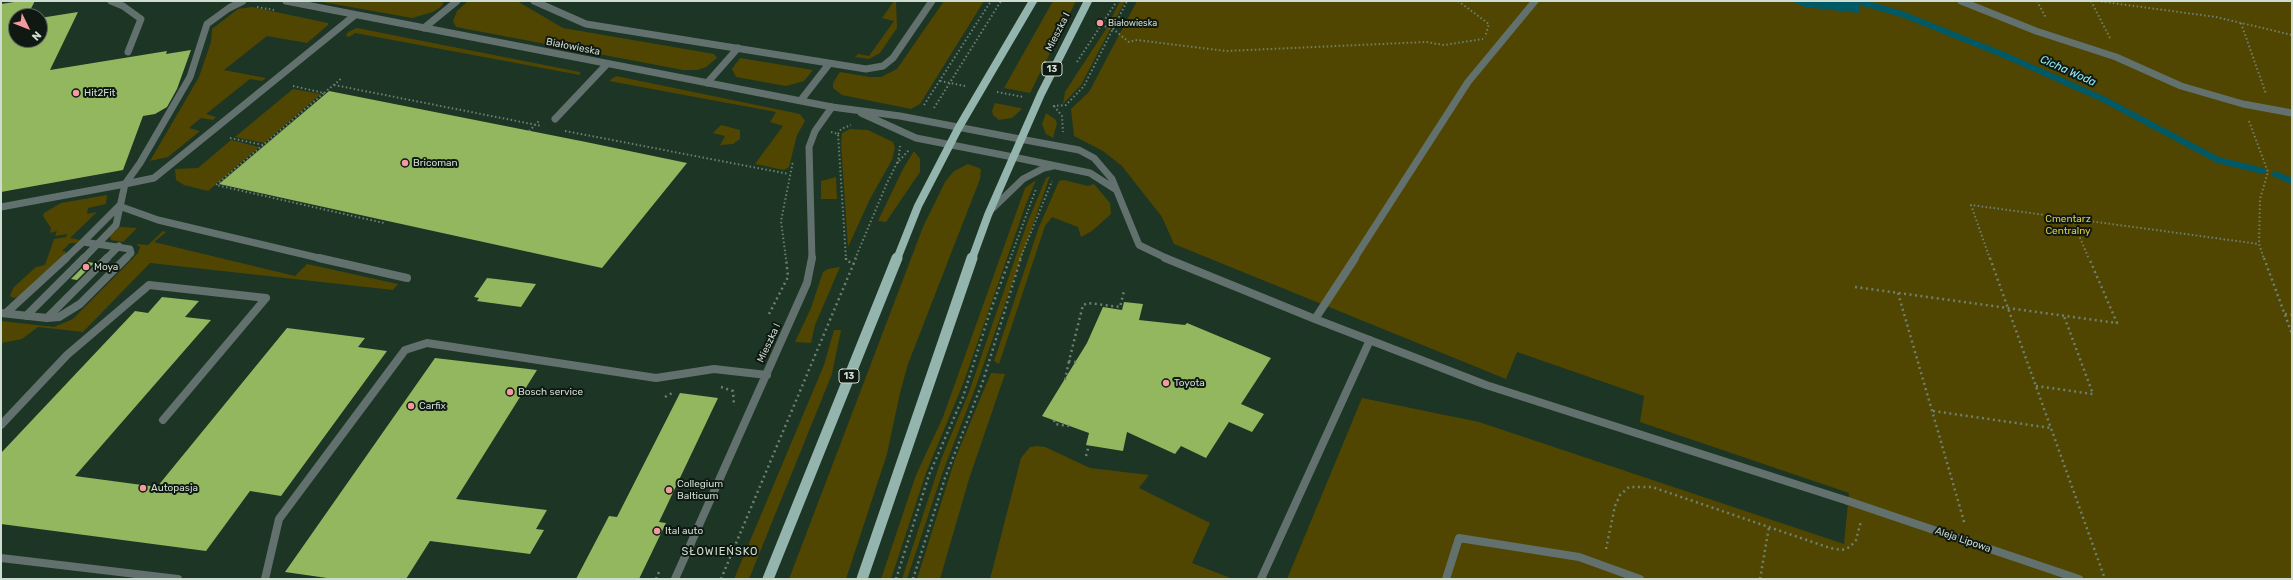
<!DOCTYPE html>
<html>
<head>
<meta charset="utf-8">
<style>
  body { margin:0 }
  #map { position:relative; width:2293px; height:580px; overflow:hidden; background:#1c3525; font-family:Rubik,sans-serif }
  canvas { display:block }
  .frame { position:absolute; inset:0; border:2px solid #ceddd2; pointer-events:none }
  .north { position:absolute; left:8px; top:8px; width:40px; height:40px; box-sizing:border-box; background:#0f1912; border:1px solid #5b675f; border-radius:50%; rotate:133deg; font-size:11px; font-weight:700; line-height:16px; text-align:center; color:#ceddd2 }
  .north::after { content:''; display:block; margin:auto; width:14px; height:18px; background:#f49a9f; clip-path:polygon(50% 0,100% 100%,50% 72%,0 100%) }
</style>
</head>
<body>
<div id="map">
<canvas width="2293" height="580"></canvas>
<div class="frame"></div>
<div class="north">N</div>
</div>
<script>
const ctx = document.querySelector('canvas').getContext('2d');
ctx.lineJoin = 'round';
function fillPath(path, color) { ctx.fillStyle = color; ctx.fill(path, 'evenodd'); }
const poly = rows => new Path2D(rows.map(r => 'M' + r).join(''));
function strokePath(path, color, width, dash) { ctx.strokeStyle = color; ctx.lineWidth = width; ctx.lineCap = dash ? 'butt' : 'round'; ctx.setLineDash(dash || []); ctx.stroke(path); }
function write(font, color, halo, rows, align = 'center') {
  ctx.font = font + ' Rubik,sans-serif'; ctx.lineWidth = 4; ctx.setLineDash([]); ctx.textBaseline = 'middle'; ctx.strokeStyle = halo; ctx.fillStyle = color; for (const [text, x, y, turn = 0] of rows) {
    ctx.save(); ctx.translate(x, y); ctx.rotate((+turn || 0) * Math.PI / 180); ctx.textAlign = isNaN(turn) ? turn : align; if (halo) ctx.strokeText(text, 0, 0); ctx.fillText(text, 0, 0); ctx.restore();
  }
}
fillPath(poly([
  [317,1,444,1,442,6,433,12,412,18],
  [468,1,517,1,563,28,714,54,717,58,706,67,697,70,683,70,456,27,453,21,457,11],
  [894,1,896,1,897,28,880,53,869,59,855,57,858,54,869,56,894,21,882,18],
  [944,1,984,1,920,104,911,109,842,95,833,88,833,83,840,72,870,77,881,77,897,69],
  [1053,1,1076,1,1030,93,1004,88],
  [1120,1,1125,1,1081,85,1063,104,1065,92,1106,29],
  [1137,1,2292,1,2292,579,1287,579,1362,398,1479,422,1844,544,1849,493,1640,422,1644,396,1517,352,1506,379,1174,244,1162,217,1122,166,1103,151,1074,136,1071,109,1089,92],
  [252,7,328,23,328,25,307,43,267,36,224,70,266,78,262,81,250,79,206,114,216,117,213,120,201,118,189,128,200,131,168,157,150,161,199,77,211,42,212,29,238,9],
  [357,28,580,72,580,75,355,33,349,37,346,36,348,32],
  [740,58,813,70,804,81,786,86,736,77,732,69],
  [616,76,800,114,805,121,797,135,789,167,784,170,755,164,783,126,770,122,776,112,609,81],
  [293,89,321,94,264,143,235,137],
  [995,103,1020,108,1022,109,1012,118,999,120,993,115,992,111],
  [1046,113,1055,119,1057,123,1053,138,1046,134,1042,124],
  [721,125,740,130,740,139,733,144,720,145,725,136,713,133],
  [850,129,868,130,893,142,895,147,892,160,870,199,848,247,841,144,842,133],
  [231,140,259,147,208,191,184,185,176,180,175,169,198,168],
  [914,151,920,159,920,172,886,222,878,221,903,169],
  [968,164,979,168,981,170,980,179,908,364,900,393,887,454,846,579,789,579,923,227,945,182,954,171],
  [1050,176,975,389,942,474,907,579,902,579,942,457,969,392,1028,221,1046,178],
  [836,177,837,199,821,199,821,181],
  [1036,180,1026,204,963,384,926,473,891,579,881,579,916,475,943,417,1025,188],
  [1064,180,1088,186,1094,184,1110,203,1111,214,1092,231,1081,237,1078,227,1052,217,1045,226,999,364,994,361,1039,227,1059,181],
  [107,195,106,204,88,208,87,214,97,212,70,238,80,240,76,243,70,243,62,251,67,252,22,295,15,298,11,297,10,295,14,287,36,267,45,265,54,239,66,237,67,234,55,236,57,231,50,233,51,228,43,216,44,213,61,203],
  [120,227,121,227,137,228,123,242,111,240,110,236],
  [163,231,166,232,154,242,295,276,307,264,398,284,393,290,150,263,83,332,38,327,22,339,1,343,1,321,54,327,73,319,138,253,140,247,136,244,148,245],
  [840,267,815,325,811,343,795,342,811,308,823,272,828,269],
  [834,330,841,330,832,374,749,579,734,579,824,365],
  [991,373,1005,374,969,479,940,579,917,579,955,459],
  [1037,446,1045,447,1090,468,1149,475,1139,488,1210,523,1192,563,1233,579,990,579,1021,458,1030,447]
]), '#514601');
fillPath(poly([
  [1790,1,1863,1,1858,3,1860,10,1858,13,1805,7]
]), '#015965');
strokePath(poly([
  [1860,2,1902,14,2004,55,2103,99,2218,160,2263,171],
  [2275,174,2292,181]
]), '#015965', 6);
fillPath(poly([
  [21,1,35,1,27,16,16,16,16,40,40,40,40,18,78,12,50,70,167,51,166,54,191,50,177,89,167,107,155,114,143,116,123,170,1,192,1,4],
  [329,91,586,142,687,163,602,268,219,184],
  [88,262,94,263,77,280,71,279],
  [487,278,496,279,536,284,521,307,477,301,479,298,474,297],
  [162,297,199,301,185,317,211,320,75,476,157,487,287,328,365,338,358,347,387,351,281,496,250,491,206,551,1,524,1,453,135,311,148,313],
  [1124,302,1143,304,1139,320,1185,325,1187,323,1271,358,1241,404,1264,414,1252,432,1229,422,1206,458,1181,446,1175,454,1127,432,1123,451,1086,445,1089,433,1042,416,1087,343,1103,307,1122,310],
  [435,358,537,370,456,499,547,510,536,529,544,530,530,554,430,541,406,579,334,579,285,572],
  [680,393,718,398,659,522,666,523,639,579,576,579,609,516,617,517]
]), '#93b75f');
strokePath(poly([
  [1458,1,1489,24,1485,37],
  [2037,1,2046,18],
  [2091,1,2111,40],
  [2097,1,2216,17,2292,35],
  [257,7,274,10],
  [2241,23,2266,94],
  [1101,25,1113,29,1129,42,1137,40,1226,51,1426,42,1444,45,1483,39],
  [1077,62,1117,1],
  [940,81,965,86],
  [334,85,542,126],
  [293,86,324,93,342,78],
  [997,92,1024,97],
  [924,105,991,1],
  [1053,106,1066,105,1084,86,1127,1],
  [1054,106,1062,116,1063,132],
  [934,108,1001,1],
  [2249,121,2268,172,2260,199,2259,244,2264,259],
  [529,131,540,120],
  [565,131,789,174],
  [831,132,838,134,846,259],
  [838,134,841,129,851,125],
  [230,138,263,145,324,93],
  [263,145,216,185,384,223],
  [898,163,900,146],
  [2072,219,2089,259],
  [786,259,781,221,793,161],
  [855,259,887,183,897,163,909,150],
  [1010,259,1036,189],
  [1020,259,1052,181],
  [1990,259,1971,205,2259,244]
]), '#6d8173', 2, [1.5, 2.5]);
strokePath(poly([
  [846,258,846,261,854,263],
  [1990,258,2105,579],
  [2264,258,2292,334],
  [1855,287,2117,323,2089,258],
  [1898,293,1965,525],
  [769,314,788,277,786,258],
  [2285,314,2292,315],
  [1076,362,1069,361,1083,305,1088,303,1120,307,1124,291],
  [1065,380,1069,361],
  [2036,386,2093,394,2064,316],
  [721,387,733,391,734,406],
  [665,397,672,393],
  [1933,411,2051,428],
  [1054,420,1055,424,1070,426],
  [1086,456,1089,445],
  [1606,549,1615,506,1620,495,1629,487,1652,487,1830,548,1842,550,1850,547,1856,540,1861,521],
  [656,579,659,572],
  [721,579,856,258],
  [896,579,929,475,963,397,989,315,1010,258],
  [913,579,945,478,983,381,1021,258],
  [1760,579,1769,527]
]), '#6d8173', 2.5, [2, 3.5]);
strokePath(poly([
  [111,1,123,6,141,19,128,52],
  [534,1,586,24,866,69,883,66,893,58,932,1],
  [424,28,457,1],
  [707,83,738,48],
  [801,100,829,64],
  [555,119,607,64],
  [1020,139,1079,150,1094,158,1112,179,1139,245,1168,259],
  [1013,157,1090,173,1115,189],
  [119,206,158,220,323,259],
  [119,206,83,242,130,249,131,253,125,259],
  [1,207,125,184,140,163,190,77,207,24,229,8,243,1],
  [993,208,1023,179,1044,168,1053,166],
  [65,259,83,242],
  [83,259,116,225,125,184,154,178,355,15],
  [106,259,119,246],
  [812,259,809,147,815,131,832,107],
  [1354,259,1468,82,1535,1]
]), '#62716e', 7);
strokePath(poly([
  [319,258,407,278],
  [1165,258,1315,319,1486,385,1848,501],
  [1,313,47,318,59,317,80,304,126,258],
  [6,313,66,258],
  [26,316,84,258],
  [47,318,107,258],
  [1315,319,1355,258],
  [1,425,67,355,149,285,266,298,163,420],
  [1,558,178,579],
  [265,579,279,519,405,350,427,343,656,378,714,369,767,375],
  [675,579,807,283,812,258],
  [1261,579,1370,340]
]), '#62716e', 8);
strokePath(poly([
  [286,1,832,107,900,116,1020,139],
  [1961,1,2036,31,2116,57,2181,86,2243,104,2292,113],
  [861,113,916,138,1013,157]
]), '#62716e', 7);
strokePath(poly([
  [1848,501,2079,579],
  [1446,579,1459,538,1579,557,1640,579]
]), '#62716e', 8);
strokePath(poly([
  [897,259,918,206,959,127,1033,1],
  [972,259,988,215,1041,94,1088,1]
]), '#94b4ae', 8);
strokePath(poly([
  [768,579,897,258],
  [862,579,972,258]
]), '#94b4ae', 11);
for (const [x, y, r, color] of [
  [1100,23,4,"#f49a9f"],
  [76,93,4,"#f49a9f"],
  [405,163,4,"#f49a9f"],
  [86,267,4,"#f49a9f"],
  [1166,383,4,"#f49a9f"],
  [510,392,4,"#f49a9f"],
  [411,406,4,"#f49a9f"],
  [143,488,4,"#f49a9f"],
  [669,490,4,"#f49a9f"],
  [657,531,4,"#f49a9f"]
]) { const dot = new Path2D(); dot.arc(x, y, r, 0, 2 * Math.PI); ctx.fillStyle = color; ctx.fill(dot); strokePath(dot, '#0f1912', 1.5); }
write('9px', '#ceddd2', '#0f1912', [
  ["Białowieska",1108,23]
], 'left');
for (const [x, y, w] of [
  [1052,69,20],
  [849,376,20]
]) { const box = new Path2D(); box.roundRect(x - w / 2, y - 7, w, 14, 3); ctx.fillStyle = '#0f1912'; ctx.fill(box); strokePath(box, '#ceddd2', 1); }
write('bold 9px', '#ceddd2', null, [
  ["13",1052,69],
  ["13",849,376]
]);
write('10px', '#ceddd2', '#0f1912', [
  ["Mieszka I",1058,32,-63],
  ["Białowieska",573,47,11],
  ["Mieszka I",769,343,-65],
  ["Aleja Lipowa",1963,540,19]
]);
write('10px', '#ceddd2', '#0f1912', [
  ["Hit2Fit",84,93],
  ["Bricoman",413,163],
  ["Moya",94,267],
  ["Toyota",1174,383],
  ["Bosch service",518,392],
  ["Carfix",419,406],
  ["Collegium",677,484],
  ["Balticum",677,496],
  ["Autopasja",151,488],
  ["Ital auto",665,531]
], 'left');
write('10px', '#e1ca40', '#0f1912', [
  ["Cmentarz",2068,219],
  ["Centralny",2068,231]
]);
write('italic 11px', '#8fecfd', '#0f1912', [
  ["Cicha Woda",2068,71,24]
]);
ctx.letterSpacing = '1px';
write('11px', '#ceddd2', '#0f1912', [
  ["SŁOWIEŃSKO",720,552]
]);
ctx.letterSpacing = '0px';
</script>
</body>
</html>
